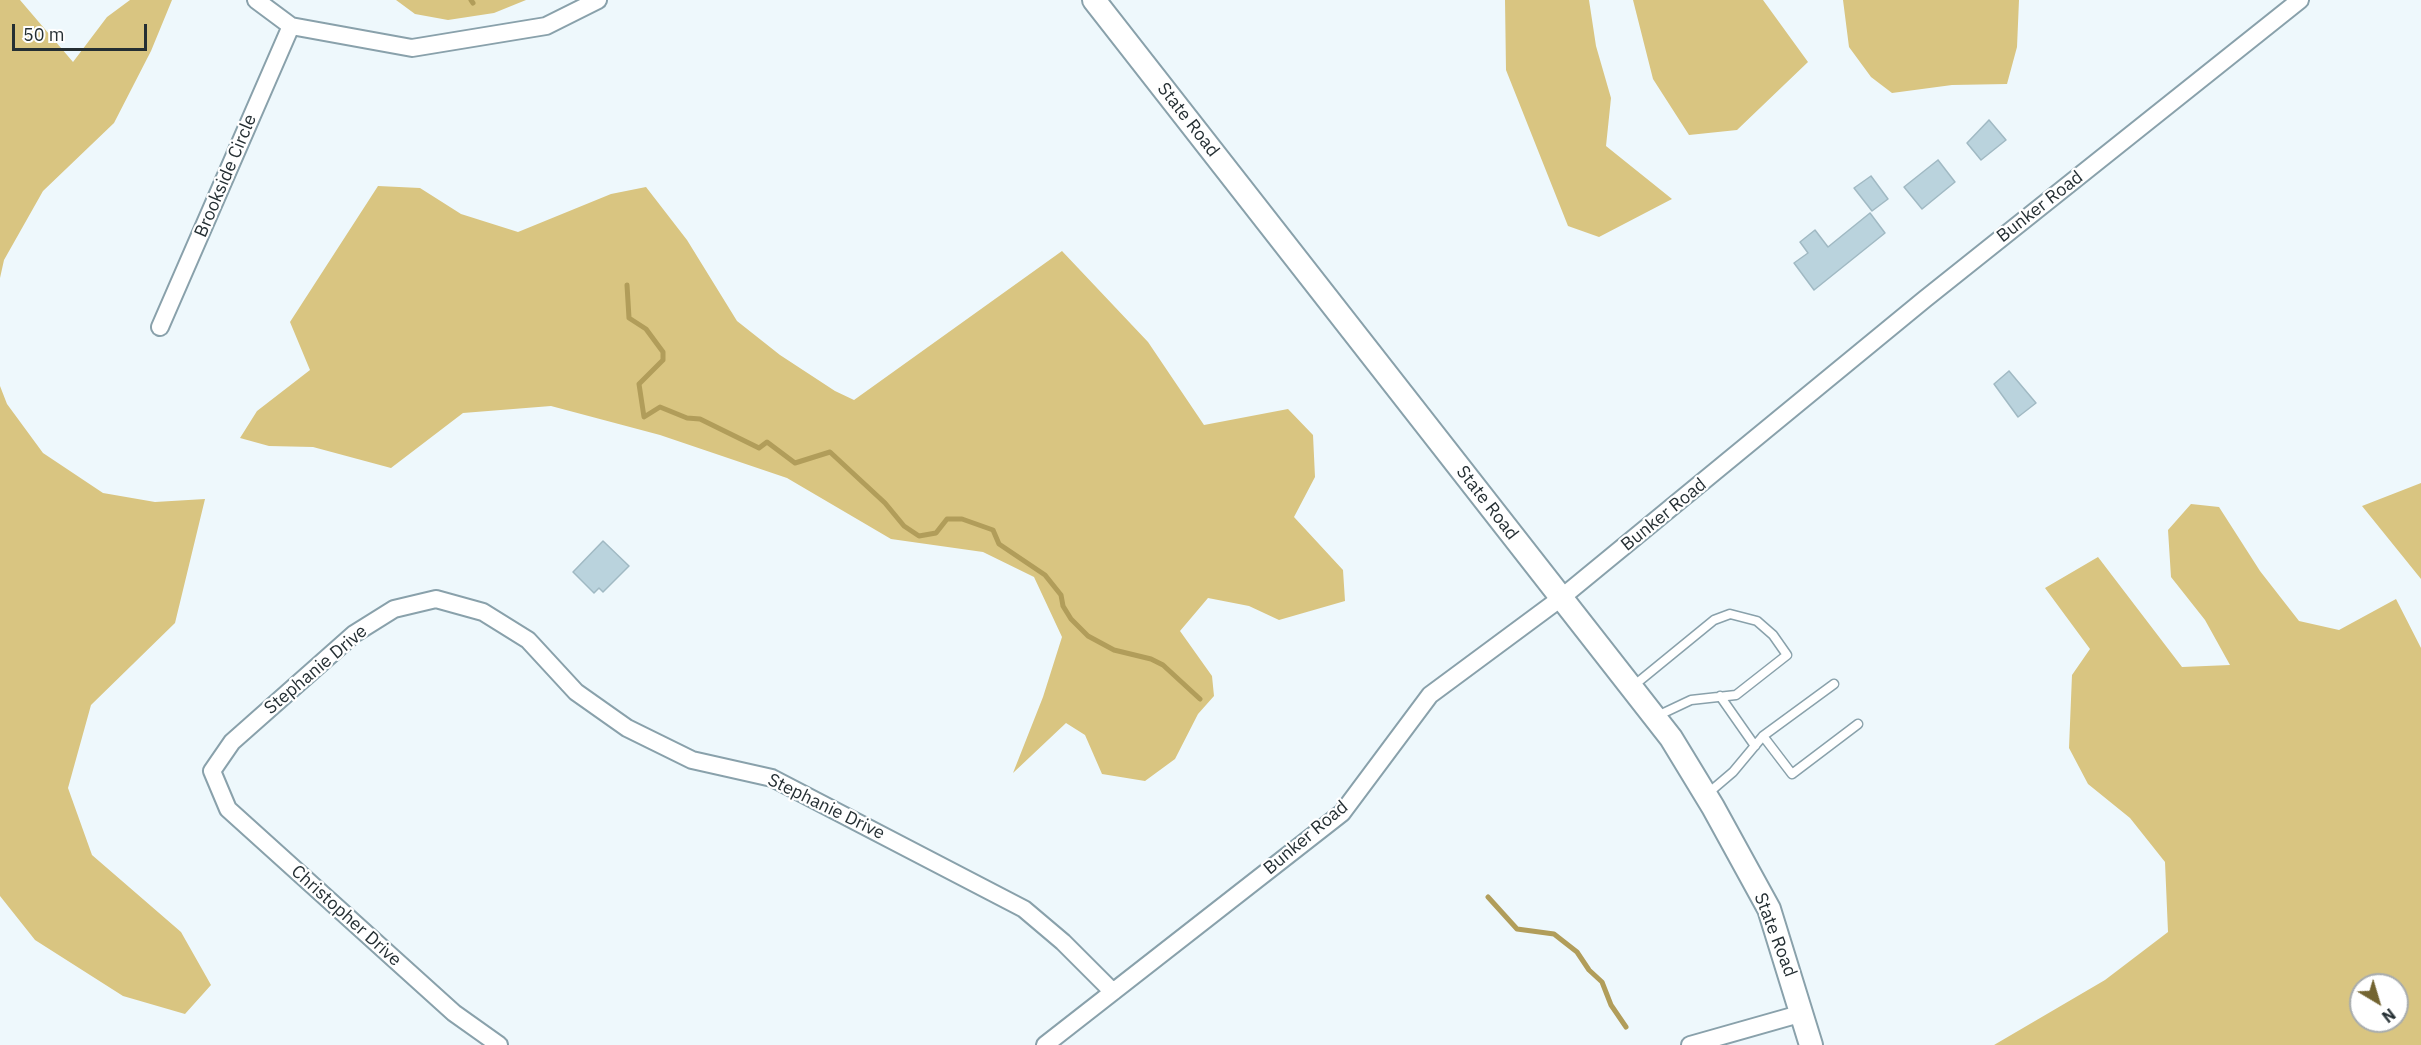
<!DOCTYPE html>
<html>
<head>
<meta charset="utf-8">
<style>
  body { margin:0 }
  #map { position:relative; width:2421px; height:1045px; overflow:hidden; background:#eef8fc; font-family:"IBM Plex Sans",sans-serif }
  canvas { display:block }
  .north { position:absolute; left:2349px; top:973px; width:60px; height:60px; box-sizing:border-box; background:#fff; border:2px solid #a8acad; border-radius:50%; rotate:142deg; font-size:16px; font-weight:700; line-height:24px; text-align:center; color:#252f33 }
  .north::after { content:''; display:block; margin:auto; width:21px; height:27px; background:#736431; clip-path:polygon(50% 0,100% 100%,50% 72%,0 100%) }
  .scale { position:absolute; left:12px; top:24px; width:135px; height:27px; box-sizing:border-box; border:3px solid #252f33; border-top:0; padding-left:8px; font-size:18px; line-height:21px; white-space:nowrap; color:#252f33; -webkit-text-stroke:4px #fff; paint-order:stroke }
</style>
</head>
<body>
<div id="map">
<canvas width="2421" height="1045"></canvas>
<div class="north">N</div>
<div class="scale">50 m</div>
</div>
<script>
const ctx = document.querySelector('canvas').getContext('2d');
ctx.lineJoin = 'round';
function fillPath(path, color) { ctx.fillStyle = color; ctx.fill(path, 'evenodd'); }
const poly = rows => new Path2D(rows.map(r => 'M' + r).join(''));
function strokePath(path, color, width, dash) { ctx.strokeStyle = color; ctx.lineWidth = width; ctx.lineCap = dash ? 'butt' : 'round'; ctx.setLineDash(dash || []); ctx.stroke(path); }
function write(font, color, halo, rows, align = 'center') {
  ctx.font = font + ' "IBM Plex Sans",sans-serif'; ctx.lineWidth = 4.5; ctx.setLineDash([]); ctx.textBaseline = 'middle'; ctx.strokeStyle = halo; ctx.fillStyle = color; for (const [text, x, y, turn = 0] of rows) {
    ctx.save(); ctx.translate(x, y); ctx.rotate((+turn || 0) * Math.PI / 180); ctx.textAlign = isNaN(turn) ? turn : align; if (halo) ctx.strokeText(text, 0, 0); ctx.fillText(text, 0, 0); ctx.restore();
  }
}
fillPath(poly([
  [0,0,20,0,73,62,107,17,130,0,172,0,151,51,114,123,43,191,4,260,0,278],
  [396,0,526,0,494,13,448,20,415,14],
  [1505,0,1589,0,1596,46,1611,98,1606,146,1672,199,1599,237,1568,226,1506,70],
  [1633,0,1763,0,1808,62,1737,130,1689,135,1653,79],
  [1843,0,2019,0,2017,47,2007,84,1952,85,1892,93,1871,77,1849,47],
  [378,186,420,188,461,214,518,232,611,194,646,187,687,240,737,321,780,355,835,391,854,400,1062,251,1148,342,1204,425,1288,409,1313,435,1315,477,1294,517,1343,570,1345,601,1279,620,1249,606,1208,598,1180,631,1212,676,1214,696,1198,714,1175,759,1145,781,1102,774,1085,735,1066,723,1013,773,1043,697,1062,637,1034,577,983,552,891,539,787,478,660,435,551,406,463,413,391,468,313,447,269,446,240,438,257,411,310,370,290,322],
  [0,386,7,404,43,453,103,493,155,502,205,499,175,623,91,705,68,788,92,855,181,932,211,985,185,1014,123,996,35,940,0,896],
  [2421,483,2421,579,2362,506],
  [2191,504,2219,507,2260,571,2299,621,2339,630,2396,599,2421,648,2421,1045,1994,1045,2105,980,2168,932,2165,862,2130,818,2088,784,2069,748,2072,675,2090,649,2045,588,2098,557,2182,667,2230,665,2205,620,2171,577,2168,530],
  [2361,985,2397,985,2397,1021,2361,1021]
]), '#d9c581');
strokePath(poly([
  [471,0,473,3],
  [627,285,629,318,646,329,663,352,663,360,639,384,644,417,660,407,687,418,700,419,759,448,767,442,795,463,830,452,885,503,904,526,919,536,936,533,947,519,962,519,993,530,999,544,1045,575,1061,595,1063,606,1071,619,1088,636,1114,650,1151,659,1163,665,1200,699],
  [1488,897,1517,929,1554,934,1577,952,1589,970,1602,982,1611,1005,1626,1027]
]), '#b19d5a', 5);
const building = poly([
  [1989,120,2006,140,1981,160,1967,143,1989,120],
  [1938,160,1955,182,1922,209,1904,187,1938,160],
  [1871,176,1888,199,1872,211,1854,188,1871,176],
  [1870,213,1885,233,1814,290,1794,263,1808,253,1800,242,1815,230,1828,247,1870,213],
  [2009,371,2036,403,2018,417,1994,384,2009,371],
  [603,541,629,566,603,592,599,588,594,593,573,572,603,541]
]);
fillPath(building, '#bad3dd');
strokePath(building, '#a0b9c3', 1.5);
const service = poly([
  [1632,687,1714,620,1730,614,1757,621,1773,635,1787,655,1736,695,1691,700,1655,717],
  [1720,696,1755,746],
  [1763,736,1792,774,1858,724],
  [1706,795,1733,772,1763,736,1834,684]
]);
const minor = poly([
  [256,0,291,26,412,48,546,26,598,0],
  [160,327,291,26],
  [499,1045,454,1013,228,809,212,771,232,742,354,634,394,609,436,599,483,612,528,640,576,692,627,728,692,760,772,778,1024,909,1063,942,1113,992],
  [1045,1045,1342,813,1430,695,1561,598,1925,299,2300,0],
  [1690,1045,1803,1013]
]);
const secondary = poly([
  [1094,0,1671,738,1713,807,1769,909,1811,1045]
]);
strokePath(service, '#89a1ab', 11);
strokePath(minor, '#89a1ab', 20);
strokePath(secondary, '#89a1ab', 26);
strokePath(service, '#fff', 8);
strokePath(minor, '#fff', 16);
strokePath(secondary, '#fff', 22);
write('18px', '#252f33', '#fff', [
  ["State Road",1188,120,52],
  ["Brookside Circle",226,176,-67],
  ["Bunker Road",2040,207,-38],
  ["State Road",1487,503,52],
  ["Bunker Road",1664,515,-39],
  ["Stephanie Drive",316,670,-40],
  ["Stephanie Drive",826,807,26],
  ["Bunker Road",1306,838,-40],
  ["Christopher Drive",346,916,42],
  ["State Road",1775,935,69]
]);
</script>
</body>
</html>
